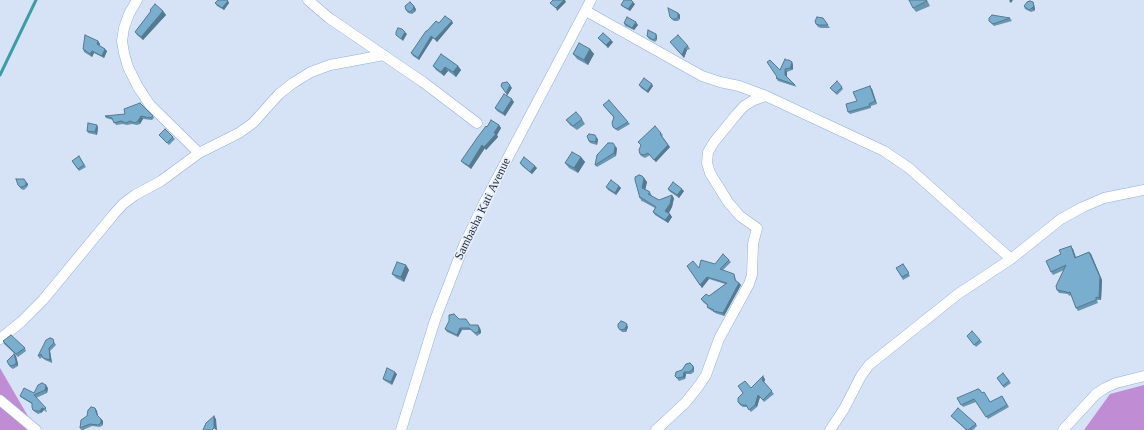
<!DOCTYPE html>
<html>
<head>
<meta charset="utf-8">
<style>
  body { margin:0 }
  canvas { display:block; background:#d6e3f6 }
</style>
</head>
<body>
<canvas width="1144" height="430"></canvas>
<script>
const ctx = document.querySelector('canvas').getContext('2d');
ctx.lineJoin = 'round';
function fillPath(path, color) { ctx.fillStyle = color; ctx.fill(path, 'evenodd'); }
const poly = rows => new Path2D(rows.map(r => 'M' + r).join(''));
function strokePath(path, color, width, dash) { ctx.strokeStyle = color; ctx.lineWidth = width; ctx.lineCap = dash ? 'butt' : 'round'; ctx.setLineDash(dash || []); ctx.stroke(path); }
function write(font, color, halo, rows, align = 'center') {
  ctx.font = font + ' "Times New Roman",serif'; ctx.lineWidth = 3.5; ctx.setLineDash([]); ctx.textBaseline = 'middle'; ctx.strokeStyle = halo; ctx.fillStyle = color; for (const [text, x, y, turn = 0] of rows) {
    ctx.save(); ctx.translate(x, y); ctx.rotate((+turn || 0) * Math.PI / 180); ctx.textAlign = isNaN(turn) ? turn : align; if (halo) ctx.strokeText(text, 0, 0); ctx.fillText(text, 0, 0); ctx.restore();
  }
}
fillPath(poly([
  [0,368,36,430,0,430],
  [1144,385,1144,430,1084,430,1110,394]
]), '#c08dd5');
strokePath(poly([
  [0,75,36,0]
]), '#3a9fa5', 3);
const minor = poly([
  [137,0,129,14,124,28,122,41,124,53,128,67,138,87,150,105,199,153],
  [308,0,329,18,423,82,477,123],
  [586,11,702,76,720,82,739,86,766,96],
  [0,339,21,322,43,300,114,214,123,204,135,195,161,181,199,153,239,133,253,123,279,94,293,83,311,72,330,65,384,55],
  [0,400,36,430],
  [401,430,435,320,464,245,484,203,591,0],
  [656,430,685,403,698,387,706,375,719,339,749,284,752,275,753,244,757,228,740,216,728,202,710,173,707,163,708,152,714,142,736,115,744,106,754,100,766,96,884,151,909,168,1011,259],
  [830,430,844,409,861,376,869,365,958,294,1011,259,1061,219,1083,207,1104,198,1144,190],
  [1063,430,1096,394,1105,388,1116,383,1144,376]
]);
strokePath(minor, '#8eafda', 11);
strokePath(minor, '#fff', 10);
fillPath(poly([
  [927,0,930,6,916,12,913,8],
  [228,1,229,3,224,10,217,6,215,3],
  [1033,2,1034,5,1035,9,1034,11,1031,12,1025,9,1024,6],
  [635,4,630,11,623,7,621,5],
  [416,9,415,12,412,14,408,13,406,10],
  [150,10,163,11,166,15,143,40,137,35,135,32,151,11],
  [678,13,680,15,680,19,678,21,674,21,670,17],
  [823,18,830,28,821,28,818,27,816,24],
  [1010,18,1012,21,994,26,989,21],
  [439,23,453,23,437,42,433,38,419,60,413,56,411,53],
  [624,23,638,25,634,30,625,26],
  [647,36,657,36,657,40,655,42,649,39],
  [598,38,613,42,608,48],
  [98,41,100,44,99,46,107,51,104,58,94,53,92,57,84,52,83,49],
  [670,42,688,46,690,49,687,50,684,58],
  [590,49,594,54,588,65,577,59,573,54],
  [786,60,792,62,793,65,793,69,792,70,787,72,787,77,797,87,778,81,776,78,780,70],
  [433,66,458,66,461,70,456,77,448,71,444,76,436,70],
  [639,85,653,86,648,93,641,88],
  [842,87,843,89,837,95,830,88],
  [872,89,877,104,871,106,871,108,850,114,848,112,857,101],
  [514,102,505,116,497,111,495,108],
  [603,105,628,122,630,124,618,131,615,129,613,127,614,118],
  [105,116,153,116,154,118,152,120,143,119,140,124,137,125,132,124,127,125,123,124,116,125,113,120,106,118],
  [582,119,585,124,577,130,570,125,566,120],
  [499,125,501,128,497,135,498,137,486,150,485,148,471,169,464,164,461,161],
  [98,127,97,135,88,133,87,131],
  [661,133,663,135,662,136,670,147,656,162,650,155,645,158,641,156,640,154],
  [159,135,173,137,175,139,169,145],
  [598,139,597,145,590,143,589,141],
  [617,148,616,156,597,167,595,165],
  [79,156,86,167,79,171,72,161],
  [581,157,585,162,578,173,569,168,565,163],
  [520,163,537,168,532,174,522,166],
  [644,178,647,182,645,189,650,192,652,196,659,200,674,198,672,207,669,213,672,217,668,223,655,215,653,212,655,208,642,201,642,202,640,198],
  [26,182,28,184,27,187,24,190,21,189,18,185],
  [619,186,621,188,616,195,608,190,606,187],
  [668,189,684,191,679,198,669,191],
  [1073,249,1076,257,1089,252,1091,254,1102,280,1101,300,1097,300,1098,303,1078,311,1076,308,1071,295,1069,296,1068,294,1059,293,1057,290,1064,270,1053,275,1051,272],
  [729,260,731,262,723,270,735,276,736,281,739,283,741,285,724,316,715,313,714,312,709,309,707,307,708,306,703,302,701,299,709,296,725,284,709,279,702,288,687,266,699,268],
  [903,264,910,276,903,280,896,268],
  [406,265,409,270,404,282,396,278,392,274],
  [459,319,470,325,480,328,481,332,480,334,477,336,471,330,462,330,458,337,447,332,445,329],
  [618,327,628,327,626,332,622,332],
  [967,336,980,340,982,342,976,347],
  [53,339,54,342,56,345,50,351,52,363,45,360,42,357,40,359,38,356],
  [3,341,25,348,26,351,18,357,4,344],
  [14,354,16,356,18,364,18,366,13,369,10,367,9,365],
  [693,366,694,368,694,372,691,374,686,374,685,379,679,381,675,376,682,370],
  [1003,373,1011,383,1004,388,997,378],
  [397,374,392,385,385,381,383,379],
  [765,379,764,382,774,394,764,402,760,397,757,407,751,412,747,407,743,407,740,405,738,402,751,388],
  [48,388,47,393,36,398,47,411,46,412,44,410,41,413,38,414,35,412,33,410,32,404,22,398,20,396,34,393],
  [982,393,991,402,1002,396,1009,407,988,419,976,402,963,407,957,398],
  [95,408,97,411,98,416,103,421,103,425,100,427,92,426,83,430,81,430,80,428,87,416],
  [951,416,976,424,977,426,973,430,966,430,953,418]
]), '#6996b1');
fillPath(poly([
  [564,0,565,0,566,2,557,11,556,8],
  [1010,0,1013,0,1011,3,1009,1],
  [228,1,229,3,224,10,222,8],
  [633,2,635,4,630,11,628,9],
  [1033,2,1034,5,1035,9,1034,11,1032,8],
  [414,6,416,9,415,12,413,9],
  [163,11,166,15,143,40,141,37],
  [678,13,680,15,680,19,678,17],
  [452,21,453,23,437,42,435,39],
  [636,22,638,25,634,30,632,28],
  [405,32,407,34,403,41,401,39],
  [656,34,657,36,657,40,656,38],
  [431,36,433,38,419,60,418,58],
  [611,40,613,42,608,48,606,45],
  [98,41,100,44,99,47,97,44],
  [685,48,687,50,684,58,682,55],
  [105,49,107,51,104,58,102,56],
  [590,49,594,54,588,65,584,60],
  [92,51,94,53,92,57,90,54],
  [792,62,793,65,793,69,792,70,790,68],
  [458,66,461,70,456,77,453,72],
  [445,67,448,71,444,76,441,72],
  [785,69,787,72,787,78,785,75],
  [652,84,653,86,648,93,647,91],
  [510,85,512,88,507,96,506,93],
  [870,86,872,89,877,104,875,101],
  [512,99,514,102,505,116,503,113],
  [141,116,143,119,140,124,138,121],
  [97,125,98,127,97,135,95,132],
  [499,125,501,128,497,135,498,137,486,150,484,147,494,133],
  [596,137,598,139,597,145,596,142],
  [482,145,485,148,471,169,469,166],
  [668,145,670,147,656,162,654,160],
  [615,146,617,148,616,156,614,153],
  [581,157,585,162,578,173,574,168],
  [535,166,537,168,532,174,530,172],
  [644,178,647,182,645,191,642,188],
  [26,182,28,184,27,187,26,185],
  [619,186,621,188,616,195,615,193],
  [682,189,684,191,679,198,677,195],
  [672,195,674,198,672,207,668,214,665,211],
  [670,214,672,217,668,223,665,220],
  [1071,246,1073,249,1077,261,1075,258],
  [1089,252,1091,254,1102,280,1101,300,1099,298],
  [406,265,409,270,404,282,401,277],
  [707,277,709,279,702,288,700,285],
  [739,283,741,285,724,316,723,313],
  [627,324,628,327,626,332,625,329],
  [478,325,480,328,481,332,480,334,478,332],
  [460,328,462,330,458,337,457,335],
  [49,348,50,351,52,363,50,360],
  [14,354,16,356,18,364,18,366,16,364],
  [693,366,694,368,694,372,693,369],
  [395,372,397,374,392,385,391,382],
  [684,372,686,374,685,379,683,377],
  [763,376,765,379,764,383,762,380],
  [46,385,48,388,47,393,45,390],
  [758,395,760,397,757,407,755,405],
  [42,408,44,410,41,413,40,411],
  [95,408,97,411,98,418,97,415],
  [214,416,216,419,217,430,216,430,214,428],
  [101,419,103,421,103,425,101,423]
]), '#557a90');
const building = poly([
  [218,0,227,0,228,1,222,8,215,3,218,0],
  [553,0,564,0,556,8,550,3,553,0],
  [624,0,631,0,633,2,628,9,621,5,624,0],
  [909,0,926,0,927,1,913,8,909,0],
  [1030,1,1033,2,1034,6,1032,8,1029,10,1024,6,1027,2,1030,1],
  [410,2,414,6,413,9,410,12,406,10,405,6,410,2],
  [155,4,163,11,141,37,135,32,151,11,150,10,155,4],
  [668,8,678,13,678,17,676,19,672,19,670,17,668,8],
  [992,15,1010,18,993,24,989,21,989,18,992,15],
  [445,16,452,21,435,39,431,36,418,58,411,53,426,31,427,31,436,21,439,23,445,16],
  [627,17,636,22,632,28,624,23,627,17],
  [817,17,823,18,828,25,819,25,816,24,815,21,817,17],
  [398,28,402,29,405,32,401,39,396,35,396,32,398,28],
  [648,30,656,34,656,38,653,40,647,36,648,30],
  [603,33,611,40,606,45,598,38,603,33],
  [85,35,98,41,97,44,105,49,102,56,92,51,90,54,83,49,85,35],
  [678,35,688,46,685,48,682,55,670,42,678,35],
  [579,43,590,49,584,60,573,54,579,43],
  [441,54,458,66,453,72,445,67,441,72,433,66,441,54],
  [785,59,785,60,789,60,792,62,791,66,790,68,785,69,785,75,795,85,776,78,777,77,767,62,770,60,780,70,785,59],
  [644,78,652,84,647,91,639,85,644,78],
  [837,81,842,87,836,93,830,88,837,81],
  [507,82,510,85,506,93,501,86,502,83,507,82],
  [870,86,875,101,869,104,870,106,848,112,846,104,857,101,853,92,870,86],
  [504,94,512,99,503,113,495,108,504,94],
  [609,100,628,122,616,129,613,127,612,123,614,117,603,105,609,100],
  [140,103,153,116,150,118,141,116,138,121,135,123,130,121,126,123,121,121,114,123,112,118,105,116,125,114,124,109,140,103],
  [576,112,582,119,573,126,566,120,576,112],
  [491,120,499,125,494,133,496,134,484,147,482,145,469,166,461,161,477,138,486,126,487,127,491,120],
  [88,123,97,125,95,132,87,131,88,123],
  [655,126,661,133,660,134,668,145,654,160,648,153,644,155,640,154,639,150,641,145,638,142,655,126],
  [165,129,173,137,167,143,159,135,165,129],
  [589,134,595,135,596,137,596,142,589,141,587,136,589,134],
  [608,143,613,143,615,146,614,153,595,165,597,155,608,143],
  [572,152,581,157,574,168,565,163,572,152],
  [79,156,84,165,78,169,72,161,79,156],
  [524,157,535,166,530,172,520,163,524,157],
  [639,175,642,176,644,178,642,188,650,192,648,194,659,200,672,195,670,204,665,211,670,214,665,220,653,212,656,207,640,197,640,198,635,180,635,177,639,175],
  [16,179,24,179,26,182,26,185,22,187,20,187,18,185,16,179],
  [611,180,619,186,615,193,606,187,611,180],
  [673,182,682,189,677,195,668,189,673,182],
  [1071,246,1075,258,1089,252,1100,277,1099,298,1096,297,1096,300,1076,308,1070,292,1067,293,1067,292,1057,290,1056,286,1066,265,1051,272,1046,261,1061,254,1059,250,1071,246],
  [723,254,729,260,720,269,734,274,735,280,739,283,723,313,713,311,714,310,707,307,708,305,701,299,706,294,709,296,727,283,707,277,700,285,687,266,693,261,699,268,701,260,715,264,723,254],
  [397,262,406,265,401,277,392,274,397,262],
  [903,264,909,273,902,277,896,268,903,264],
  [454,314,459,319,466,319,470,325,478,325,479,329,478,332,475,333,469,328,460,328,457,335,445,329,449,321,449,315,454,314],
  [621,321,624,322,627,324,625,329,620,330,618,327,618,324,621,321],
  [972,331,980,340,974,345,967,336,972,331],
  [11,335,25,348,16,354,3,341,11,335],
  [50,338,53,339,54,343,49,348,50,360,43,358,41,354,38,356,46,340,50,338],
  [14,354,16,361,16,364,11,366,9,365,7,361,14,354],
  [690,363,693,366,693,369,689,372,684,372,683,377,677,378,675,376,676,372,682,370,686,364,690,363],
  [387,368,395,372,391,382,383,379,387,368],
  [1003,373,1009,381,1003,386,997,378,1003,373],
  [763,376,762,380,772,391,763,400,758,395,755,405,749,410,746,405,742,405,738,402,738,398,743,393,738,386,745,381,751,388,763,376],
  [42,383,46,385,45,390,34,395,46,408,45,409,42,408,40,411,36,411,33,410,32,407,32,403,20,396,24,388,34,393,38,385,42,383],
  [978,389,980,390,982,393,984,392,990,402,1002,396,1007,405,986,417,974,399,961,405,957,398,978,389],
  [91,407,95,408,97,415,101,419,101,423,98,425,90,424,80,428,81,420,87,416,88,410,91,407],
  [958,408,976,424,968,430,967,430,951,416,958,408],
  [214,416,214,428,212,430,203,430,206,423,214,416]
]);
fillPath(building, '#7aaece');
strokePath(building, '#557a90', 1);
write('12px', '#202d3e', '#e9f0f9', [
  ["Sambasha Kati Avenue",483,209,-64]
]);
</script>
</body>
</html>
